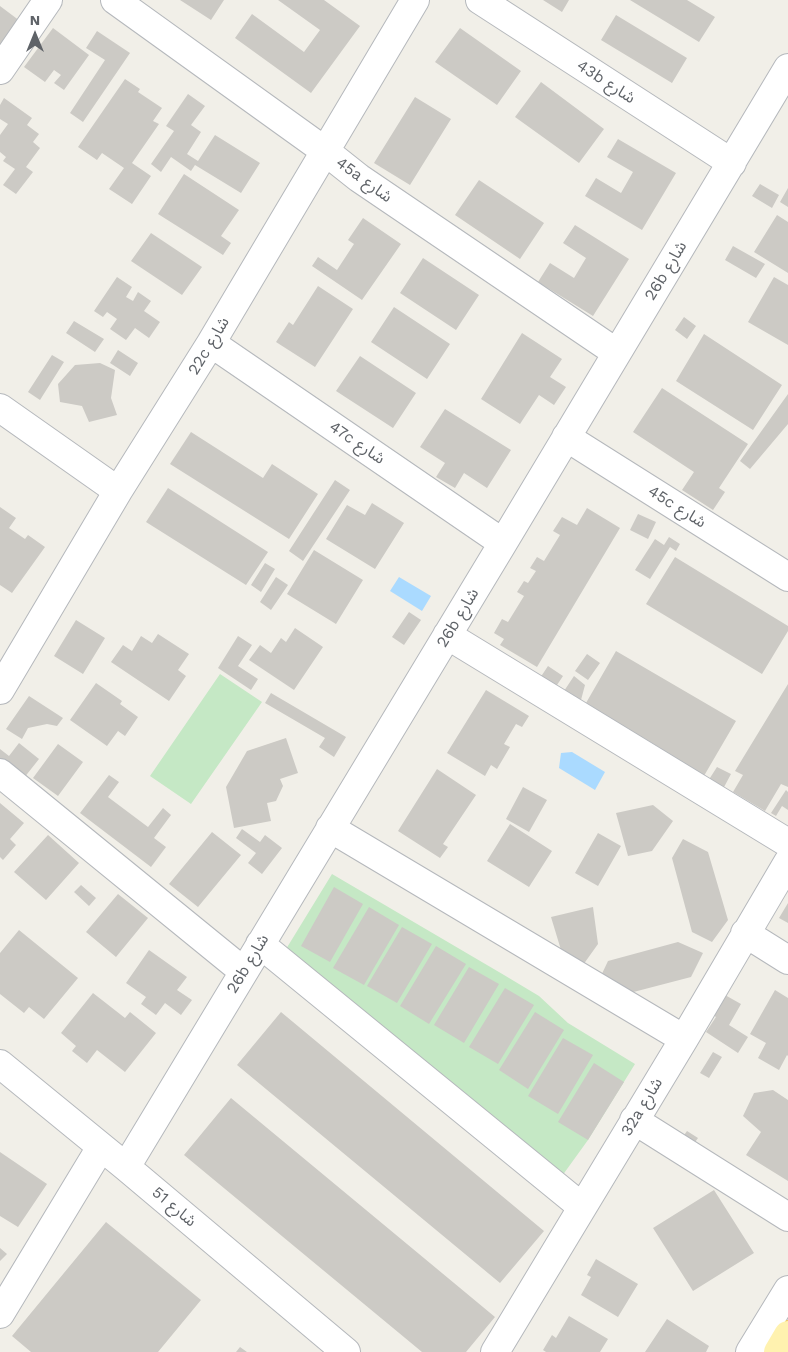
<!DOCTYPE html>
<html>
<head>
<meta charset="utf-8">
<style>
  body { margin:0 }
  #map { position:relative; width:788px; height:1352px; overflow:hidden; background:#f1efe8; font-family:"Work Sans",sans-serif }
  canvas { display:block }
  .north { position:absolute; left:10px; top:10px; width:50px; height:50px; -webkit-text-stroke:4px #fff; paint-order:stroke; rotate:0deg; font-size:14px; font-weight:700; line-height:20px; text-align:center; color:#5f6368 }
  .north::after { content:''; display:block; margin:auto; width:18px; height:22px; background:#5f6368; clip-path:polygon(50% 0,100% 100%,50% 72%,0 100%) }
</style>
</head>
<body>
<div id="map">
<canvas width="788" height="1352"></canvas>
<div class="north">N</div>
</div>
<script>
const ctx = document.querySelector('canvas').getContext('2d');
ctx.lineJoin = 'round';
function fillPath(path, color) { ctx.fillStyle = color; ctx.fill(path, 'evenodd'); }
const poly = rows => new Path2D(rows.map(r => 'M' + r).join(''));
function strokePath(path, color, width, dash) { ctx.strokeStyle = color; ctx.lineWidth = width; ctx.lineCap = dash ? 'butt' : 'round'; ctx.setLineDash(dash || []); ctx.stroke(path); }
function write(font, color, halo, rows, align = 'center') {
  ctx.font = font + ' "Work Sans","Noto Sans Arabic",sans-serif'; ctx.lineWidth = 4; ctx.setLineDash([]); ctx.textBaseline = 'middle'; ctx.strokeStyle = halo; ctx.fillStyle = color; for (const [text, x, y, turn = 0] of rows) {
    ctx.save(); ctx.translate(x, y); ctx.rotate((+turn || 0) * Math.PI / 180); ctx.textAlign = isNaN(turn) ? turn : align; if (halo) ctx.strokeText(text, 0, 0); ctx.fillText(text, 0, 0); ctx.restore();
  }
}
fillPath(poly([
  [220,674,262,702,191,804,150,776],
  [332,874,504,975,539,996,568,1023,635,1064,588,1140,562,1176,283,954]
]), '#c5e8c5');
fillPath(poly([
  [399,577,431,596,422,611,390,591],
  [572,752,605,772,595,790,559,768,561,753]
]), '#aadaff');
fillPath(poly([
  [180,0,224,0,211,20],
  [278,0,324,0,360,26,311,93,235,38,252,14,304,52,320,30],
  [543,0,569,0,562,12],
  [630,0,687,0,715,17,699,42],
  [0,6,24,24,0,57],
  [616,15,687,58,672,83,601,40],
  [53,28,89,55,64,90,54,83,61,75,54,70,45,82,24,67],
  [460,28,521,71,497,105,435,62],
  [97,31,130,53,83,122,70,113,105,60,86,48],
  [125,79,140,89,138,92,162,108,153,121,159,124,132,163,151,176,132,204,109,189,124,168,102,153,97,160,78,147],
  [541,82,604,129,579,163,515,117],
  [188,94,205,106,191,125,201,132,187,154,198,161,215,135,260,163,241,193,195,165,191,171,171,157,161,172,151,164,174,131,166,126],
  [415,97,451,119,410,185,374,163],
  [4,98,32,118,27,125,39,134,33,142,40,148,26,167,33,172,16,194,3,185,15,169,3,161,6,157,0,152,0,135,8,124,0,119,0,105],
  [618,139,676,173,642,230,585,196,596,178,621,193,633,172,607,157],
  [184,174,239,210,221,236,231,243,223,255,158,214],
  [479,180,544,223,520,259,455,215],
  [760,184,779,195,772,208,752,196],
  [788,188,788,207,780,202],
  [777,215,788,222,788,273,754,252],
  [363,218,401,244,362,300,312,266,318,257,337,270,354,244,348,240],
  [575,225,629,259,593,316,538,282,550,263,574,278,586,258,563,243],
  [151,233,202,267,182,295,131,261],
  [733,246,765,264,756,278,725,260],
  [423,258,479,295,456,330,400,293],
  [117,277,132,287,126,297,133,301,138,292,151,301,144,311,160,322,149,338,135,328,126,340,110,329,117,319,107,312,103,317,94,311],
  [774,277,788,285,788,345,748,322],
  [318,286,353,309,315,367,276,342,289,322,293,325],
  [394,307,450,344,427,379,371,342],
  [684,317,696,326,687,339,675,330],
  [74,321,104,339,95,352,66,333],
  [522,333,562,359,550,377,566,387,554,405,539,395,520,424,481,399],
  [704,334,782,385,753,430,676,381],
  [118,350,138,363,130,376,110,363],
  [52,355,64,362,40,400,28,392],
  [360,356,416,393,393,428,336,391],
  [100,363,115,370,111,398,117,415,89,422,82,406,60,402,58,384,75,365],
  [662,388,748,444,719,488,725,492,713,510,682,490,694,472,633,432],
  [788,394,788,424,750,469,740,461],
  [445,409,511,450,487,488,464,473,455,488,436,477,445,463,420,447],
  [191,432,263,478,272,464,318,494,289,539,170,464],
  [335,480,350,490,303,561,289,551],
  [168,488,268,552,246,585,146,522],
  [372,503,404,523,375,569,326,539,347,505,365,515],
  [0,507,16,518,9,528,25,539,28,535,45,547,12,593,0,585],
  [587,508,620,528,537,667,500,645,504,639,494,633,502,619,508,622,524,596,517,592,524,581,528,583,536,571,530,568,537,557,544,561,560,535,553,531,562,517,577,525],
  [638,514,656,522,648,539,630,530],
  [669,537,680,544,676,551,670,547,650,579,635,570,655,539,664,545],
  [314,550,363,580,336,624,287,594],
  [675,557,788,626,788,631,762,674,646,604],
  [265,563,275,569,261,592,251,585],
  [276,577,288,585,271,610,260,602],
  [409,612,421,620,404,645,392,637],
  [76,620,105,638,83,674,54,656],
  [295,628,323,647,294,690,249,660,260,645,271,653,281,638,286,642],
  [158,634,189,654,178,670,186,676,169,701,111,662,123,645,132,651,141,636,152,643],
  [238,636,252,645,238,666,258,679,251,690,218,668],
  [616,651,736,721,701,781,686,772,689,766,673,757,670,762,656,754,660,748,642,737,639,743,626,735,629,729,612,720,610,725,596,716,599,711,586,703],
  [587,654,600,663,588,680,575,671],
  [548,666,563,676,553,691,538,681],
  [574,676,585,685,581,700,564,691],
  [96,683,122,701,120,704,138,717,125,736,118,731,107,746,70,720],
  [788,684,788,787,781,784,765,811,733,792,743,775,735,771],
  [486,690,529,716,522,727,516,724,504,744,510,747,497,769,491,765,485,776,447,753],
  [271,693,346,737,334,757,319,747,325,738,265,703],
  [29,696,63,718,57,726,47,724,28,728,22,739,6,729],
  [286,738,298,773,280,779,283,786,276,801,267,803,271,821,234,828,226,787,247,751],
  [19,743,39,759,20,783,0,767,0,749,9,756],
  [58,744,83,762,58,796,33,778],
  [717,767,731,774,723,789,708,781],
  [437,769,476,795,443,844,448,847,440,858,398,831],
  [109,775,119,782,108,797,148,827,163,808,171,815,154,838,166,847,151,867,80,813],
  [523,787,547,800,529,832,506,819],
  [786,790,788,792,788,810,782,806,776,816,771,813],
  [0,803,24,823,10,839,16,845,3,860,0,857],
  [653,805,673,821,652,851,628,856,616,813],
  [510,824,552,851,529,887,487,861],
  [242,829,260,842,265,835,282,848,262,874,248,863,256,853,236,838],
  [212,832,241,855,198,907,169,884],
  [598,833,621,846,598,886,575,873],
  [48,835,79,863,46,900,14,872],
  [683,839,708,852,728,920,712,942,692,932,672,858],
  [81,885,96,898,89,906,74,892],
  [334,887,363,904,330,962,301,946],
  [118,894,148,918,116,957,86,932],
  [788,903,788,923,779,918],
  [369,907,399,925,364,985,333,968],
  [593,907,598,944,583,965,561,950,551,917],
  [402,927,432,944,397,1003,367,986],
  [19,930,78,978,44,1019,29,1007,24,1013,0,994,0,953],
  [678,942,703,953,691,977,622,995,599,980,608,961],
  [436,946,466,964,429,1024,400,1006],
  [149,950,187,977,177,990,192,1000,181,1015,165,1003,156,1015,141,1004,146,997,126,983],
  [469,967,499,984,464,1043,434,1025],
  [505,988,534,1005,498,1064,469,1047],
  [775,990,788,998,788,1056,787,1055,779,1070,758,1058,766,1043,750,1034],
  [93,993,125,1018,130,1012,156,1033,125,1072,97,1050,87,1063,72,1051,76,1046,61,1033],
  [725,995,741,1004,729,1025,748,1037,738,1053,706,1032,716,1017,713,1015],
  [281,1012,544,1231,500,1283,237,1065],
  [535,1012,564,1030,528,1089,499,1070],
  [563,1038,593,1055,558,1114,528,1096],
  [713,1052,722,1057,709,1078,700,1073],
  [594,1063,624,1082,588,1140,558,1122],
  [773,1090,788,1100,788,1181,746,1155,761,1132,743,1116,754,1093],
  [231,1098,495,1317,466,1352,422,1352,184,1155],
  [687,1131,698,1138,693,1145,682,1138],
  [0,1152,47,1184,18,1227,0,1216],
  [714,1190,754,1253,693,1291,653,1228],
  [106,1222,201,1300,158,1352,31,1352,12,1336],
  [0,1248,7,1254,0,1261],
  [596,1259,638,1284,618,1317,581,1295,591,1277,587,1275],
  [569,1316,608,1339,600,1352,546,1352,543,1350,552,1335,556,1338],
  [667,1319,709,1346,706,1352,645,1352],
  [240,1347,247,1352,236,1352]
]), '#cccac5');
const minor = poly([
  [115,0,325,151,359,178,617,353],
  [480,0,732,163],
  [0,70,48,0],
  [211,343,503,543],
  [0,408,118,491],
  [566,437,788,577],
  [447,635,788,843],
  [0,690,118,491,211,343,415,0],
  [0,773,243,971],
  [330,828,684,1039],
  [745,933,788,960],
  [260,944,582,1207],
  [0,1064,126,1167,346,1352],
  [634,1120,788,1217],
  [126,1167,503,543,788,68],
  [0,1314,101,1147],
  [495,1352,684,1039,788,862],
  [750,1352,788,1290]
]);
const major = poly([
  [778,1352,788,1335]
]);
strokePath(minor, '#b5b8bc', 30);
strokePath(major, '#f2c960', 30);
strokePath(minor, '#fff', 28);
strokePath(major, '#fff2af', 28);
write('16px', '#5f6368', '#fff', [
  ["43b شارع",606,82,33],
  ["45a شارع",364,180,36],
  ["26b شارع",666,271,-59],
  ["22c شارع",209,346,-59],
  ["47c شارع",357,443,34],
  ["45c شارع",677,507,32],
  ["26b شارع",458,618,-59],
  ["26b شارع",248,964,-59],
  ["32a شارع",642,1107,-59],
  ["شارع 51",174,1207,40]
]);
</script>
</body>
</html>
